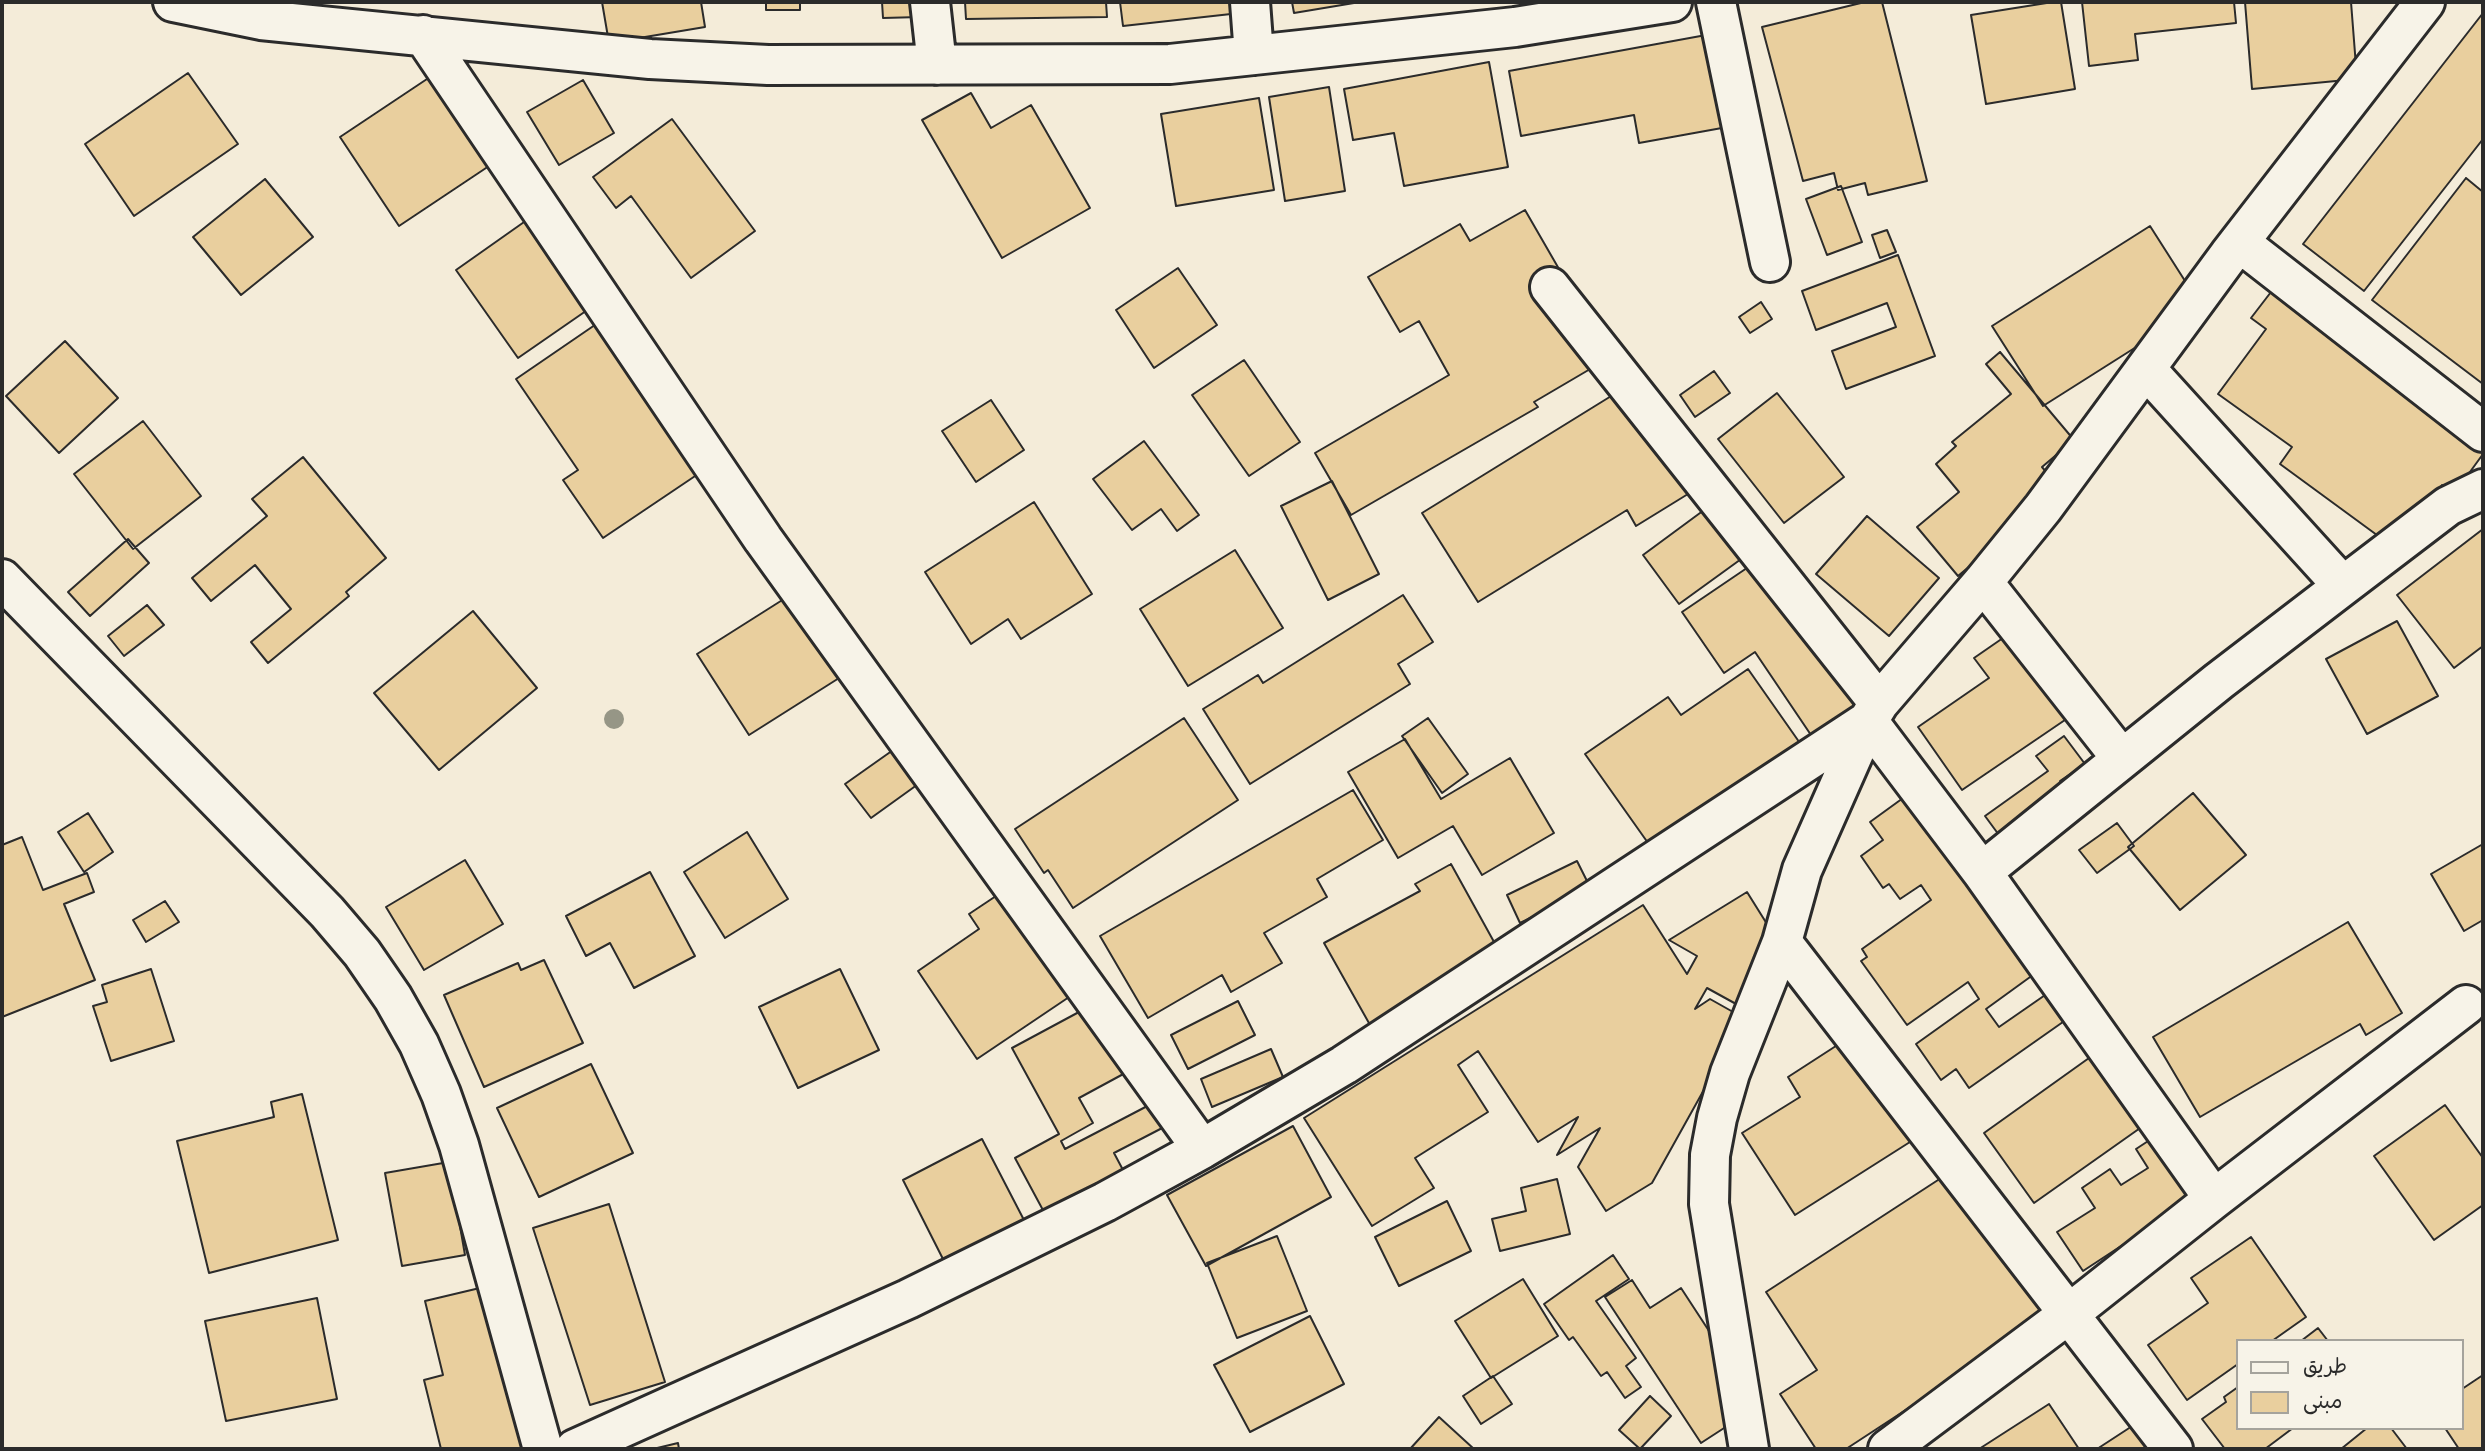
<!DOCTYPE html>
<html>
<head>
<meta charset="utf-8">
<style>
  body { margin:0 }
  #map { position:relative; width:2485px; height:1451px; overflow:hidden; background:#f4ecd9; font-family:"Balsamiq Sans","Playpen Sans Arabic",sans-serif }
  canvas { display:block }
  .frame { position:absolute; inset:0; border:4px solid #2b2b2b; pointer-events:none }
  .legend { position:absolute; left:2236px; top:1339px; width:228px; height:91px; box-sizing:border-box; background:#f7f3e8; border:2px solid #a5a39c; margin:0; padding:9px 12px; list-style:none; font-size:21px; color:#2b2b2b }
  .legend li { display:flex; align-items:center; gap:14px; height:35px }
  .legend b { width:35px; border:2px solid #a5a39c }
</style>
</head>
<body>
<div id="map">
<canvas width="2485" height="1451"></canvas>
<div class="frame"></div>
<ul class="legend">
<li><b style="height:9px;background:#f7f3e8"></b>طريق</li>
<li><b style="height:19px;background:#e9cf9e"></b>مبنى</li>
</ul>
</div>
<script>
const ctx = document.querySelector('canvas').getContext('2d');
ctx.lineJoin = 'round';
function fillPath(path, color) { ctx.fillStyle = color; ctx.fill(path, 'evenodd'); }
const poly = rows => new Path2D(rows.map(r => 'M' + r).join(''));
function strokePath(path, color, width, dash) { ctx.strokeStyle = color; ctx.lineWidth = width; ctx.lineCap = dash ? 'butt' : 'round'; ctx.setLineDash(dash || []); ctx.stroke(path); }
const building = poly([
  [602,2,701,2,705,27,609,43,602,2],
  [766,2,800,2,800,10,766,10,766,2],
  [882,2,919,2,920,17,883,18,882,2],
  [965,2,1106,2,1107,17,966,19,965,2],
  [1120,2,1238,2,1240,13,1123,26,1120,2],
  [1292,2,1360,2,1294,13,1292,2],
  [1865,2,1882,2,1927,181,1868,195,1865,183,1838,190,1834,173,1803,181,1762,27,1865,2],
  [2053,2,2061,2,2075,89,1986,104,1971,15,2053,2],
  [2082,2,2234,2,2236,23,2135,34,2138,60,2089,66,2082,2],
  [2245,2,2351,2,2357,79,2252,89,2245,2],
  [2483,13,2483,139,2364,291,2303,244,2483,13],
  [1728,31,1744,124,1639,143,1634,115,1521,136,1509,71,1728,31],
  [1489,62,1508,167,1404,186,1394,133,1353,140,1344,89,1489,62],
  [188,73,238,144,134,216,85,144,188,73],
  [436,73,495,162,399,226,340,137,436,73],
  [583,80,614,133,559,165,527,112,583,80],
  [1329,87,1345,191,1285,201,1269,97,1329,87],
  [971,93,991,128,1031,105,1090,208,1002,258,922,120,971,93],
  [1259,98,1274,190,1176,206,1161,114,1259,98],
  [672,119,755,231,691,278,631,196,616,208,593,177,672,119],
  [2466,178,2483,192,2483,384,2372,300,2466,178],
  [265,179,313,237,241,295,193,237,265,179],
  [1841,186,1862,242,1827,255,1806,199,1841,186],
  [1525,210,1559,269,1546,276,1597,365,1534,402,1538,407,1351,515,1315,453,1449,375,1419,321,1400,332,1368,277,1460,224,1470,241,1525,210],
  [534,215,596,304,518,358,456,270,534,215],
  [2150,226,2201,306,2043,406,1992,326,2150,226],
  [1887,230,1896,252,1880,258,1872,235,1887,230],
  [1898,255,1935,356,1846,389,1832,351,1896,327,1887,303,1816,330,1802,291,1898,255],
  [1178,268,1217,325,1154,368,1116,310,1178,268],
  [2281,279,2483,426,2483,454,2454,494,2442,485,2396,549,2280,464,2292,447,2218,394,2266,329,2251,318,2281,279],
  [1761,302,1772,319,1750,333,1739,317,1761,302],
  [608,316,710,466,603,538,563,480,578,470,516,379,608,316],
  [65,341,118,398,59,453,6,396,65,341],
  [2000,352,2074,440,2042,467,2061,490,1958,576,1917,527,1959,492,1936,464,1956,446,1952,442,2011,394,1986,364,2000,352],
  [1244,360,1300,442,1249,476,1192,395,1244,360],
  [1714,371,1730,393,1695,417,1680,395,1714,371],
  [1629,385,1701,486,1636,526,1627,510,1478,602,1422,513,1629,385],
  [1777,393,1844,477,1784,523,1718,439,1777,393],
  [991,400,1024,450,976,482,942,431,991,400],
  [143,421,201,496,133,549,74,474,143,421],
  [1144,441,1199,515,1177,531,1161,509,1132,530,1093,479,1144,441],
  [303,457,386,558,346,592,349,596,268,663,251,642,291,609,255,565,211,601,192,578,267,516,252,499,303,457],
  [1332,481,1379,574,1328,600,1281,506,1332,481],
  [1719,499,1755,549,1679,604,1643,555,1719,499],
  [1034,502,1092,594,1021,639,1008,619,971,644,925,572,1034,502],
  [1867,516,1939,578,1889,636,1816,574,1867,516],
  [2483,529,2483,646,2454,668,2397,595,2483,529],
  [128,539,149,563,90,616,68,592,128,539],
  [1235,550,1283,628,1188,686,1140,609,1235,550],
  [1772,551,1872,698,1813,738,1755,652,1724,673,1682,612,1772,551],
  [795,592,847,673,749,735,697,654,795,592],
  [1403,595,1433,642,1398,664,1410,684,1250,784,1203,709,1258,675,1263,683,1403,595],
  [147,605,164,625,124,656,108,636,147,605],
  [473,611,537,688,439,770,374,693,473,611],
  [2029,620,2087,705,1962,790,1918,727,1989,678,1974,658,2029,620],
  [2397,621,2438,696,2367,734,2326,659,2397,621],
  [1748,669,1802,746,1653,850,1585,754,1668,697,1681,715,1748,669],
  [1184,718,1238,800,1073,908,1048,870,1044,873,1015,829,1184,718],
  [1428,718,1468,774,1442,793,1402,736,1428,718],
  [2064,736,2085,764,2060,781,2075,802,2010,850,1985,816,2048,771,2036,756,2064,736],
  [1405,739,1441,799,1510,758,1554,833,1482,875,1453,826,1398,858,1348,772,1405,739],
  [903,743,928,777,871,818,845,784,903,743],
  [1353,790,1383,840,1317,879,1327,897,1264,933,1282,963,1231,992,1222,975,1148,1018,1100,936,1353,790],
  [1910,793,2037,972,1986,1009,1999,1027,2061,984,2080,1010,1969,1088,1956,1069,1941,1080,1916,1044,1979,999,1968,982,1907,1025,1861,961,1867,957,1862,949,1931,900,1921,885,1900,899,1889,884,1883,888,1861,856,1883,840,1870,822,1910,793],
  [2193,793,2246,855,2180,910,2128,847,2193,793],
  [88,813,113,852,84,872,58,832,88,813],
  [2117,823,2134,846,2097,873,2079,850,2117,823],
  [747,832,788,899,725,938,684,872,747,832],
  [22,837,43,890,87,873,94,892,64,904,95,980,2,1017,2,845,22,837],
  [2483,844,2483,920,2464,931,2431,874,2483,844],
  [465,860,503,924,424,970,386,907,465,860],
  [1577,861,1591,889,1520,923,1507,895,1577,861],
  [1451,864,1504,960,1374,1032,1324,943,1420,891,1415,884,1451,864],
  [650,872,695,956,634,988,610,943,586,956,566,916,650,872],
  [1008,888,1078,991,977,1059,918,971,979,929,969,914,1008,888],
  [1747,892,1782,948,1747,1010,1707,988,1695,1009,1710,999,1742,1017,1720,1061,1652,1183,1606,1211,1578,1167,1600,1128,1557,1155,1578,1117,1538,1142,1478,1051,1458,1065,1488,1112,1415,1158,1434,1188,1372,1226,1304,1118,1643,905,1687,974,1697,956,1669,940,1747,892],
  [165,901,179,922,146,942,133,920,165,901],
  [2348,922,2402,1013,2366,1035,2360,1024,2200,1117,2153,1037,2348,922],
  [544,960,583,1043,484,1087,444,995,518,963,521,970,544,960],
  [151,969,174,1041,111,1061,93,1006,107,1002,102,985,151,969],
  [840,969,879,1050,798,1088,759,1007,840,969],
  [1238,1001,1255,1035,1188,1069,1171,1035,1238,1001],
  [1092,1005,1127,1072,1079,1098,1093,1123,1061,1141,1065,1149,1155,1102,1168,1125,1114,1153,1123,1170,1044,1212,1015,1158,1059,1134,1012,1048,1092,1005],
  [1856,1033,1921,1135,1795,1215,1742,1133,1800,1097,1788,1077,1856,1033],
  [2110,1043,2160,1114,2034,1203,1984,1133,2110,1043],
  [1271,1049,1283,1077,1212,1107,1201,1079,1271,1049],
  [591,1064,633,1153,539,1197,497,1108,591,1064],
  [302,1094,338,1240,209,1273,177,1141,274,1117,271,1102,302,1094],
  [2445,1105,2483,1158,2483,1205,2434,1240,2374,1156,2445,1105],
  [1293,1126,1331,1197,1206,1266,1167,1195,1293,1126],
  [2168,1128,2208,1189,2083,1271,2057,1232,2095,1208,2082,1188,2110,1169,2121,1185,2148,1168,2136,1149,2168,1128],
  [982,1139,1025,1222,945,1263,903,1180,982,1139],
  [449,1162,465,1255,402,1266,385,1173,449,1162],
  [1958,1167,2057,1311,1846,1449,1816,1449,1780,1394,1817,1370,1766,1292,1958,1167],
  [1557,1179,1570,1234,1500,1251,1492,1219,1526,1211,1521,1188,1557,1179],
  [1447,1201,1471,1251,1399,1286,1375,1237,1447,1201],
  [609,1204,665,1382,590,1405,533,1228,609,1204],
  [1277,1236,1307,1311,1237,1338,1207,1263,1277,1236],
  [2251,1237,2306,1317,2272,1341,2238,1341,2238,1364,2187,1400,2148,1345,2208,1303,2191,1278,2251,1237],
  [1613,1255,1629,1279,1596,1301,1636,1358,1626,1366,1641,1387,1625,1398,1607,1372,1601,1376,1573,1337,1569,1340,1544,1304,1613,1255],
  [1523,1279,1558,1336,1491,1378,1455,1321,1523,1279],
  [1632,1280,1650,1308,1681,1288,1758,1406,1701,1443,1605,1297,1632,1280],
  [484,1287,524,1449,441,1449,424,1380,443,1375,425,1301,484,1287],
  [317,1298,337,1399,226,1421,205,1321,317,1298],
  [1310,1316,1344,1384,1250,1432,1214,1365,1310,1316],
  [2318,1328,2328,1341,2301,1341,2318,1328],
  [2483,1375,2483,1449,2459,1449,2445,1428,2462,1428,2462,1389,2483,1375],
  [1493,1376,1512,1404,1481,1424,1463,1396,1493,1376],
  [2238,1387,2238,1428,2293,1428,2265,1449,2225,1449,2202,1419,2226,1402,2224,1397,2238,1387],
  [1650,1396,1671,1416,1640,1449,1619,1430,1650,1396],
  [2049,1404,2079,1449,1979,1449,2049,1404],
  [1439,1417,1474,1449,1410,1449,1439,1417],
  [2143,1419,2162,1449,2097,1449,2143,1419],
  [2367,1428,2391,1428,2407,1449,2341,1449,2367,1428],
  [678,1443,679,1449,653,1449,678,1443]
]);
fillPath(building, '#e9cf9e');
strokePath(building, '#2b2b2b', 2);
const minor = poly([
  [173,2,261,20,650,59,768,65,1170,64,1515,27,1672,2],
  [930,2,937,65],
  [1250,2,1254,55],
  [1716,2,1770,262],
  [423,35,763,539,1202,1149],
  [2239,242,2483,432],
  [1550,287,1879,703],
  [2146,369,2343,586],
  [2,579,327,912,362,953,393,998,419,1044,441,1094,459,1145,543,1449],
  [1983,582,2122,759],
  [1982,872,2219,681,2343,586,2448,506,2483,489],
  [1782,942,2173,1449],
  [575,1449,908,1299,1105,1202,1202,1149,1344,1065,1868,721,1982,872,2214,1199],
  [1749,1449,1709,1204,1710,1155,1717,1118,1730,1073,1782,942,1802,870,1868,721,1879,703,1983,582,2043,508,2229,255,2425,2],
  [1888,1449,2070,1313,2214,1199,2466,1005]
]);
strokePath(minor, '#2b2b2b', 44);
strokePath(minor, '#f7f3e8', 38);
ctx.fillStyle = '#969686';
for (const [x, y] of [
  [614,719]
]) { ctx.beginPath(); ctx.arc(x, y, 10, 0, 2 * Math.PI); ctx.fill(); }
</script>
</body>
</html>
